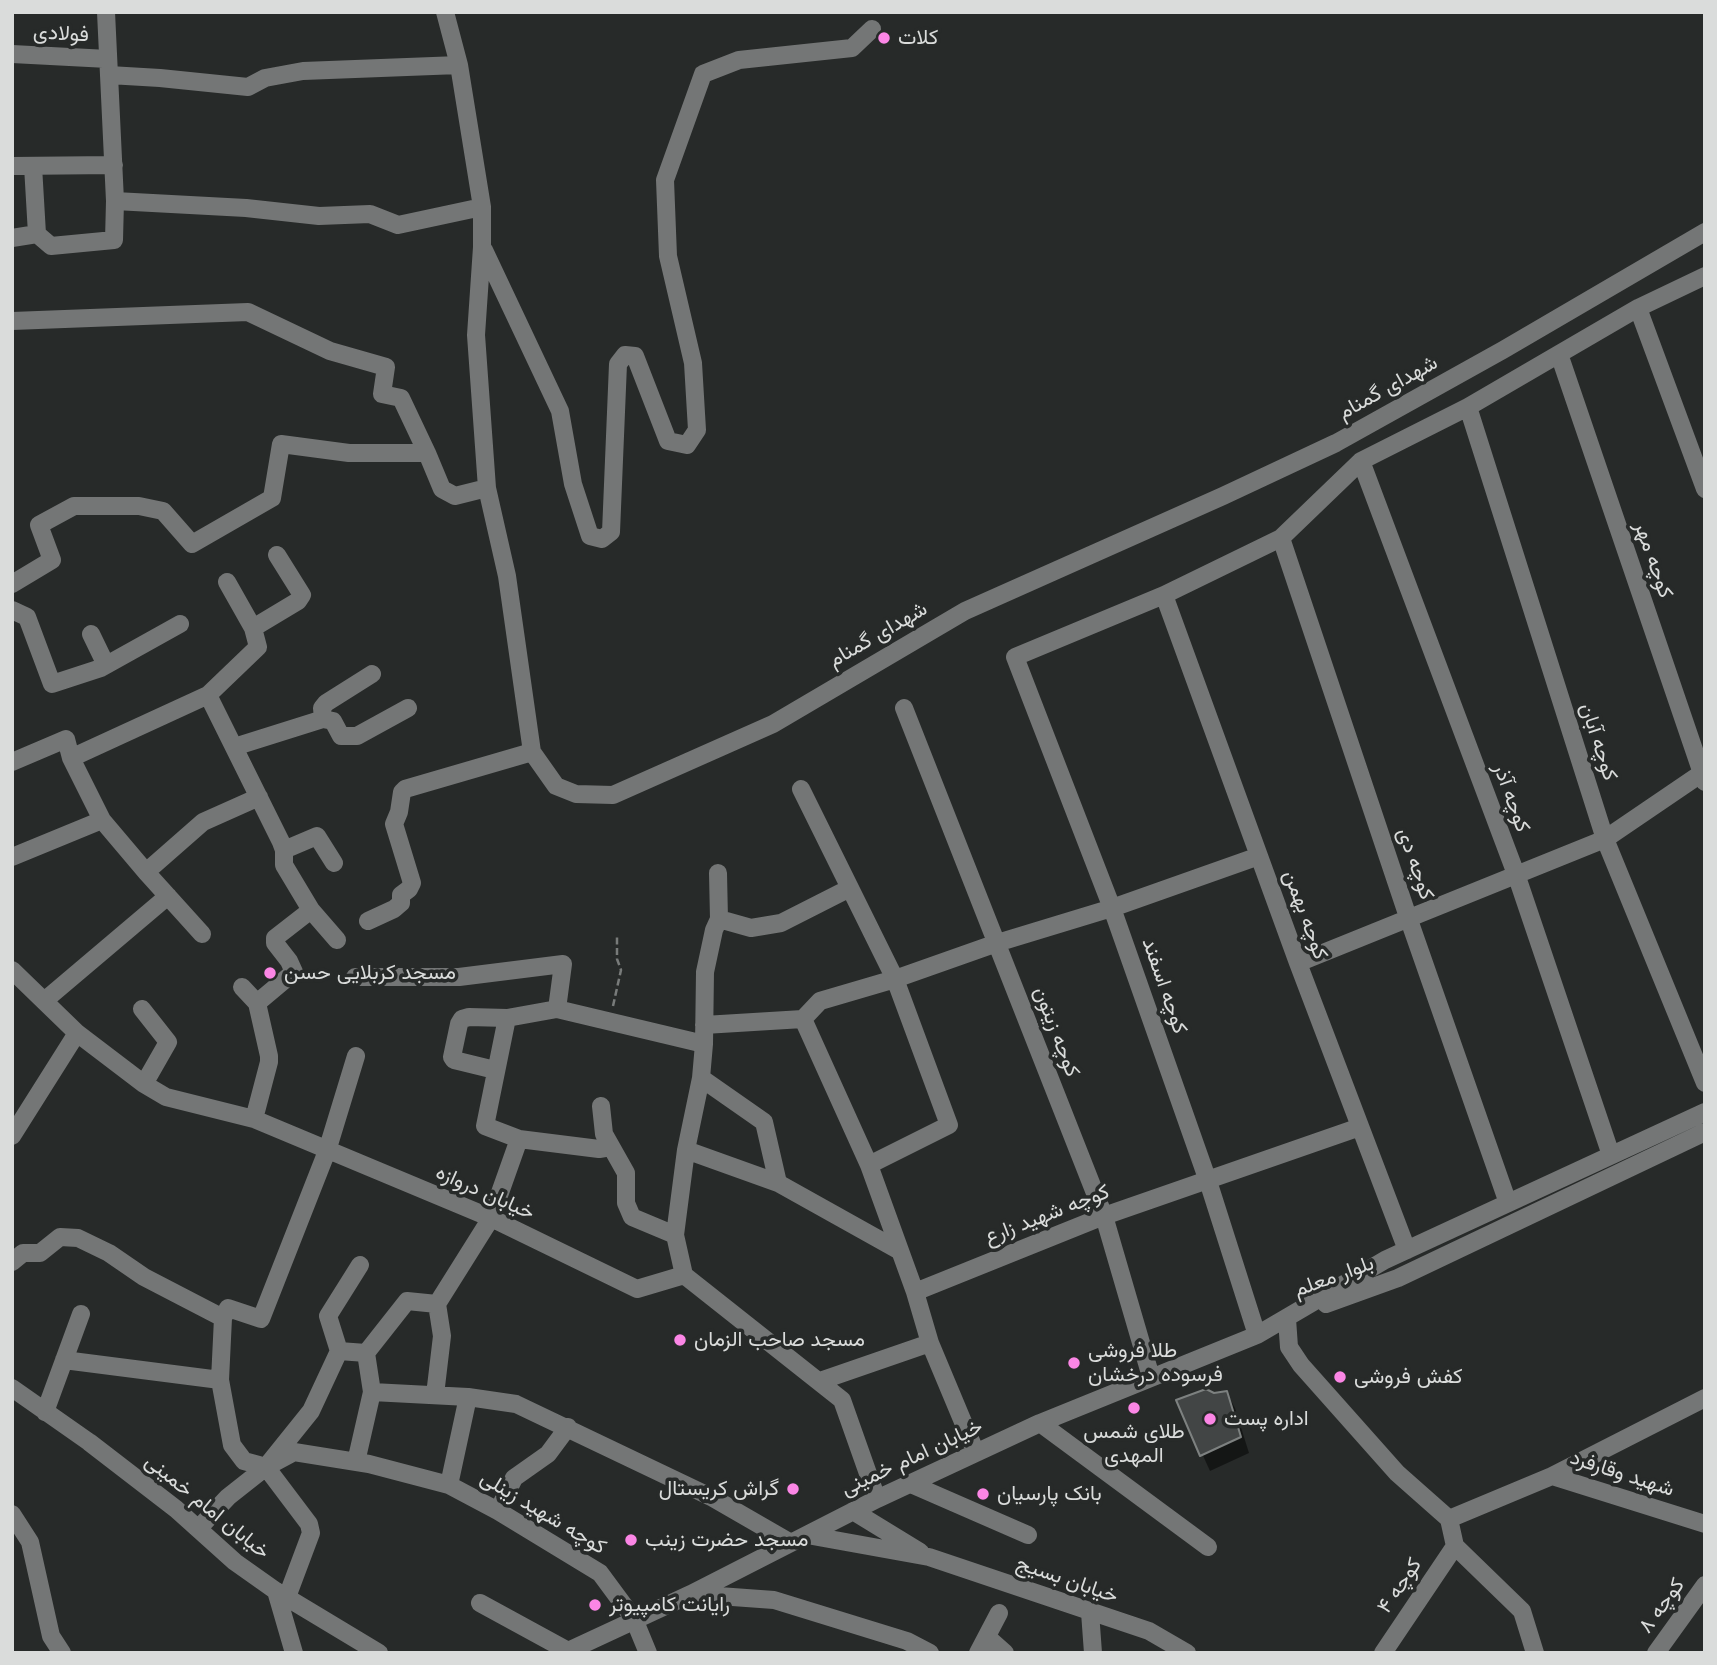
<!DOCTYPE html>
<html>
<head>
<meta charset="utf-8">
<style>
  body { margin:0 }
  #map { position:relative; width:1717px; height:1665px; overflow:hidden; background:#272a29; font-family:Arial,sans-serif }
  canvas { display:block }
  .frame { position:absolute; inset:0; border:14px solid #dadcdb; pointer-events:none }
</style>
</head>
<body>
<div id="map">
<canvas width="1717" height="1665"></canvas>
<div class="frame"></div>
</div>
<script>
const ctx = document.querySelector('canvas').getContext('2d');
ctx.lineJoin = 'round';
function fillPath(path, color) { ctx.fillStyle = color; ctx.fill(path, 'evenodd'); }
const poly = rows => new Path2D(rows.map(r => 'M' + r).join(''));
function strokePath(path, color, width, dash) { ctx.strokeStyle = color; ctx.lineWidth = width; ctx.lineCap = dash ? 'butt' : 'round'; ctx.setLineDash(dash || []); ctx.stroke(path); }
function write(font, color, halo, rows, align = 'center') {
  ctx.font = font + ' Arial,Vazirmatn,sans-serif'; ctx.lineWidth = 7; ctx.setLineDash([]); ctx.textBaseline = 'middle'; ctx.strokeStyle = halo; ctx.fillStyle = color; for (const [text, x, y, turn = 0] of rows) {
    ctx.save(); ctx.translate(x, y); ctx.rotate((+turn || 0) * Math.PI / 180); ctx.textAlign = isNaN(turn) ? turn : align; if (halo) ctx.strokeText(text, 0, 0); ctx.fillText(text, 0, 0); ctx.restore();
  }
}
fillPath(poly([
  [1227,1393,1235,1408,1249,1453,1210,1471,1178,1401]
]), '#0007');
const building = poly([
  [1206,1389,1214,1393,1227,1391,1241,1437,1200,1456,1176,1400,1206,1389]
]);
fillPath(building, '#424545');
strokePath(building, '#7d8180', 2);
strokePath(poly([
  [613,1006,621,970,617,959,617,935]
]), '#787b7a', 2.5, [7, 3.5]);
strokePath(poly([
  [445,12,459,65,482,207,482,247,476,335,487,488,507,576,532,752,556,786,576,794,613,795,773,724,965,611,1223,496,1336,443,1503,350,1705,232],
  [12,54,108,59],
  [109,75,160,78,248,87,265,78,303,71,459,65],
  [12,166,114,165],
  [33,166,37,234],
  [115,201,246,208,319,216,370,214,398,225,482,207],
  [12,238,37,234,51,246,114,240,115,201,106,12],
  [484,250,560,411,573,484,590,536,602,539,611,532,618,364,625,355,635,356,668,441,687,445,697,430,693,363,668,256,665,180,703,74,739,60,852,48,872,29],
  [1638,308,1705,489],
  [12,321,248,312,330,351,386,367,382,394,401,398,427,453],
  [1559,354,1705,782],
  [1468,407,1605,839,1705,1083],
  [1361,461,1516,874,1611,1155],
  [1281,538,1408,917,1508,1203],
  [227,582,253,628],
  [12,584,52,560,39,525,74,506,139,506,163,511,192,544,272,498,281,444,349,453,427,453,442,489,455,496,487,488],
  [1164,595,1298,963,1407,1250],
  [12,610,27,617,52,684,101,668,180,624],
  [91,634,106,665],
  [208,695,281,842,284,850,284,865,311,910,337,940],
  [904,708,1104,1216,1151,1377],
  [323,719,322,708,326,703,372,674],
  [234,747,323,719,333,721,341,736,357,736,408,708],
  [71,758,208,695,258,647,253,628,298,601,302,595,277,555],
  [12,762,66,739,71,758,102,820,146,872,202,934],
  [801,789,895,979,949,1125,869,1165],
  [284,850,317,836,334,863],
  [12,857,102,820],
  [146,872,203,822,259,797],
  [719,919,751,928,781,923,850,888],
  [368,921,394,909,401,903,401,895,409,889,412,883,394,824,399,812,402,792,405,789,532,752],
  [1298,963,1605,839,1705,771],
  [12,970,77,1033,144,1084,166,1097,254,1119,491,1218,637,1289,684,1275,842,1400,877,1499],
  [355,977,459,977,563,964,557,1009],
  [242,987,257,1003,269,1056,269,1062,254,1119],
  [44,1001,168,896],
  [257,1003,294,972,289,961,275,943,275,938,311,910],
  [142,1009,168,1042,144,1084],
  [803,1019,869,1165,915,1292],
  [704,1025,803,1019,820,1001,895,979,997,943,1112,908,1259,856],
  [495,1070,454,1060,452,1057,459,1024,462,1019,469,1017,507,1018],
  [701,1078,764,1122,778,1183],
  [601,1106,604,1134,626,1173,626,1203,632,1217,675,1235],
  [12,1136,77,1033],
  [609,1143,605,1148,599,1149,519,1139,485,1126,507,1018,557,1009,704,1044],
  [686,1150,778,1183,898,1250],
  [12,1262,23,1253,40,1253,60,1237,78,1238,109,1253,144,1277,223,1318],
  [684,1275,675,1235,686,1150,701,1078,704,1044,705,972,714,930,719,919,718,873],
  [1326,1304,1398,1278,1705,1132],
  [1287,1319,1289,1347,1301,1365,1397,1473,1449,1519,1455,1546],
  [1257,1335,1208,1181,1112,908,1015,657,1164,595,1281,538,1361,461,1468,407,1638,308,1705,276],
  [339,1351,328,1316,360,1265],
  [64,1360,220,1380],
  [820,1381,930,1343],
  [12,1388,89,1442,176,1509,235,1562,276,1591,379,1653],
  [372,1392,468,1397,516,1404,713,1498,791,1543],
  [435,1395,442,1336,437,1304],
  [45,1412,81,1314],
  [1040,1423,1208,1547],
  [976,1453,930,1343,915,1292,1104,1216,1360,1127],
  [270,1462,311,1411,339,1351,366,1353,407,1301,437,1304,491,1218,519,1139],
  [356,1462,372,1392,366,1353],
  [266,1467,244,1461,232,1445,220,1380,223,1318,228,1308,261,1319,327,1151,356,1056],
  [266,1467,309,1524,311,1533,287,1597],
  [1552,1476,1705,1398],
  [911,1484,1028,1535],
  [449,1485,468,1397],
  [498,1511,514,1478,548,1454,568,1427],
  [853,1511,920,1552],
  [12,1514,30,1542,51,1636,62,1653],
  [1449,1519,1552,1476,1705,1524],
  [198,1529,228,1497,266,1467,294,1452,369,1464,449,1485,498,1511,600,1573,634,1619,648,1653],
  [807,1535,929,1557,1149,1631,1187,1653],
  [1455,1546,1522,1611,1535,1653],
  [276,1591,294,1653],
  [691,1594,774,1600,907,1641,930,1653],
  [480,1603,568,1651],
  [1090,1612,1093,1653],
  [987,1637,1005,1653],
  [564,1653,691,1594,877,1499,1040,1423,1257,1335,1385,1260,1705,1112],
  [978,1653,999,1613],
  [1383,1653,1455,1546],
  [1656,1653,1705,1585]
]), '#747676', 18);
for (const [x, y, r, color] of [
  [884,38,7,"#fb86e5"],
  [270,973,7,"#fb86e5"],
  [680,1340,7,"#fb86e5"],
  [1074,1363,7,"#fb86e5"],
  [1340,1377,7,"#fb86e5"],
  [1134,1408,7,"#fb86e5"],
  [1210,1419,7,"#fb86e5"],
  [793,1489,7,"#fb86e5"],
  [983,1494,7,"#fb86e5"],
  [631,1540,7,"#fb86e5"],
  [595,1605,7,"#fb86e5"]
]) { const dot = new Path2D(); dot.arc(x, y, r, 0, 2 * Math.PI); ctx.fillStyle = color; ctx.fill(dot); strokePath(dot, '#272a29', 2.5); }
write('21px', '#dadcdb', '#272a29', [
  ["فولادی",61,34,3],
  ["شهدای گمنام",1388,388,-29],
  ["کوچه مهر",1653,560,71],
  ["شهدای گمنام",878,635,-30],
  ["کوچه آبان",1598,742,72],
  ["کوچه آذر",1511,798,70],
  ["کوچه دی",1415,864,71],
  ["کوچه بهمن",1305,915,70],
  ["کوچه اسفند",1164,986,71],
  ["کوچه زیتون",1056,1032,69],
  ["خیابان دروازه",485,1193,24],
  ["کوچه شهید زارع",1047,1215,-21],
  ["بلوار معلم",1334,1277,-20],
  ["خیابان امام خمینی",912,1458,-25],
  ["شهید وقارفرد",1622,1474,18],
  ["خیابان امام خمینی",207,1507,39],
  ["کوچه شهید زینلی",543,1513,31],
  ["خیابان بسیج",1067,1580,19],
  ["کوچه ۴",1400,1586,-56],
  ["کوچه ۸",1662,1606,-54]
]);
write('21px', '#dadcdb', '#272a29', [
  ["کلات",898,38],
  ["مسجد کربلایی حسن",284,973],
  ["مسجد صاحب الزمان",694,1340],
  ["طلا فروشی",1088,1351],
  ["فرسوده درخشان",1088,1375],
  ["کفش فروشی",1354,1377],
  ["اداره پست",1224,1419],
  ["طلای شمس",1134,1432,"center"],
  ["المهدی",1134,1456,"center"],
  ["گراش کریستال",779,1489,"right"],
  ["بانک پارسیان",997,1494],
  ["مسجد حضرت زینب",645,1540],
  ["رایانت کامپیوتر",609,1605]
], 'left');
</script>
</body>
</html>
